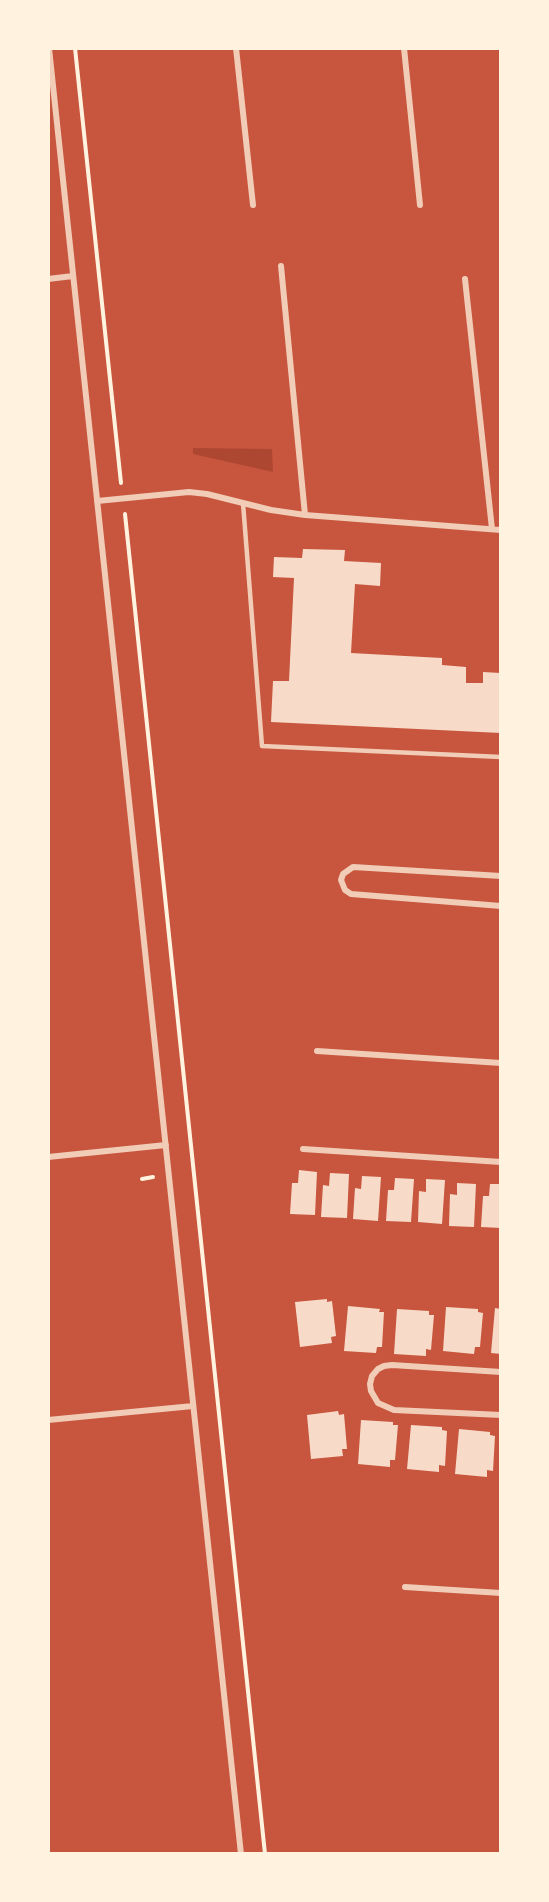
<!DOCTYPE html>
<html>
<head>
<meta charset="utf-8">
<style>
  body { margin:0 }
  #map { position:relative; width:549px; height:1902px; overflow:hidden; background:#c8553d; font-family:"PT Sans",sans-serif }
  canvas { display:block }
  .frame { position:absolute; inset:0; border:50px solid #fff3e0; pointer-events:none }
</style>
</head>
<body>
<div id="map">
<canvas width="549" height="1902"></canvas>
<div class="frame"></div>
</div>
<script>
const ctx = document.querySelector('canvas').getContext('2d');
ctx.lineJoin = 'round';
function fillPath(path, color) { ctx.fillStyle = color; ctx.fill(path, 'evenodd'); }
const poly = rows => new Path2D(rows.map(r => 'M' + r).join(''));
function strokePath(path, color, width, dash) { ctx.strokeStyle = color; ctx.lineWidth = width; ctx.lineCap = dash ? 'butt' : 'round'; ctx.setLineDash(dash || []); ctx.stroke(path); }
fillPath(poly([
  [193,448,272,449,273,472,193,454]
]), '#ae4732');
fillPath(poly([
  [303,549,345,550,344,561,381,563,380,586,355,584,351,653,442,658,442,665,466,667,466,683,483,683,483,672,501,673,501,733,271,722,273,681,289,681,294,578,273,577,274,557,302,558],
  [299,1170,317,1172,315,1215,290,1214,292,1183,298,1183],
  [330,1173,349,1174,347,1218,321,1217,323,1185,329,1186],
  [362,1176,381,1177,378,1221,353,1219,355,1188,361,1189],
  [395,1178,414,1179,411,1222,386,1221,388,1190,394,1190],
  [426,1179,445,1180,442,1224,418,1222,419,1191,426,1192],
  [457,1183,476,1184,474,1227,449,1226,450,1194,457,1195],
  [490,1184,501,1184,501,1228,481,1227,483,1196,489,1196],
  [327,1299,327,1302,332,1301,336,1336,331,1337,332,1343,300,1347,295,1302],
  [348,1306,380,1309,379,1312,384,1312,382,1347,377,1347,376,1353,344,1351],
  [446,1307,478,1309,478,1312,483,1313,480,1347,475,1347,474,1354,443,1351],
  [495,1308,501,1309,501,1354,491,1353],
  [397,1309,429,1311,429,1315,434,1315,431,1350,426,1349,426,1356,394,1354],
  [338,1411,339,1415,344,1414,347,1449,342,1449,343,1456,311,1459,307,1415],
  [361,1420,393,1422,393,1425,398,1425,395,1460,390,1460,390,1467,358,1464],
  [411,1425,442,1427,442,1430,447,1431,445,1466,439,1465,439,1472,407,1469],
  [459,1429,490,1432,490,1435,495,1436,493,1471,487,1470,487,1477,455,1474]
]), '#f7dbc8');
strokePath(poly([
  [75,48,121,483],
  [125,514,265,1854],
  [142,1179,153,1177]
]), '#fff3e0', 4);
strokePath(poly([
  [243,503,262,746,501,757]
]), '#f1ccb7', 4.5);
strokePath(poly([
  [49,48,241,1854],
  [236,48,253,205],
  [404,48,420,205],
  [281,266,305,515],
  [48,279,73,276],
  [465,279,492,529],
  [97,501,189,492,207,494,271,510,305,515,501,530],
  [501,876,353,867,343,874,341,880,345,890,351,894,501,906],
  [317,1051,501,1063],
  [303,1149,501,1162],
  [48,1157,166,1145],
  [501,1372,392,1365,384,1366,378,1369,372,1376,370,1384,371,1391,378,1403,394,1410,501,1415],
  [48,1420,193,1406],
  [405,1587,501,1593]
]), '#f1ccb7', 6);
</script>
</body>
</html>
